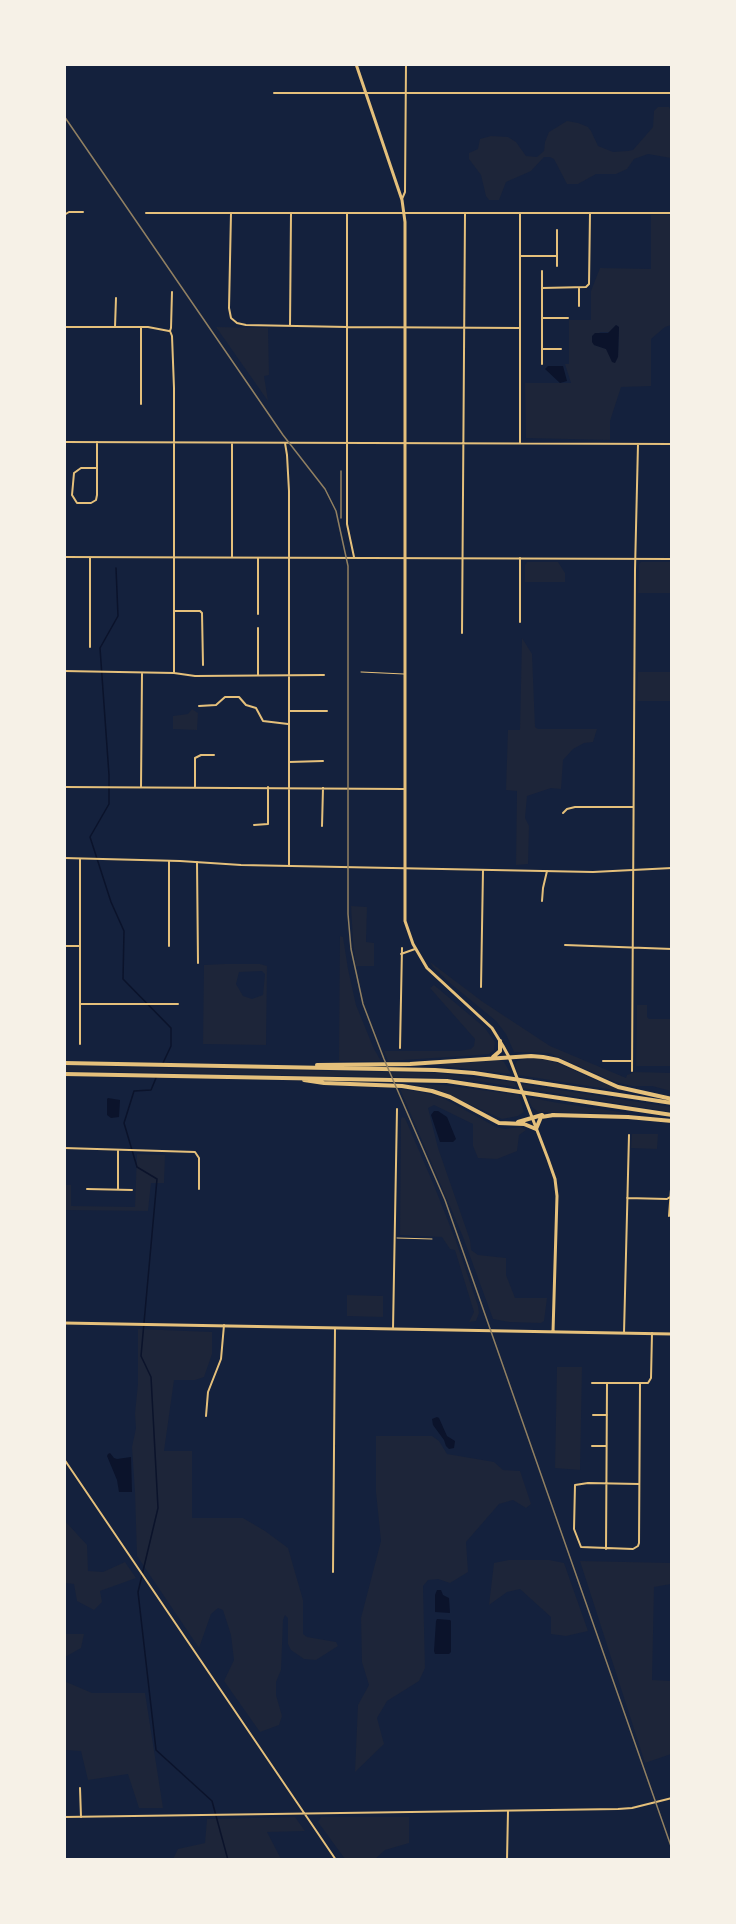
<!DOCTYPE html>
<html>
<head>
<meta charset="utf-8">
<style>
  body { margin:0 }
  #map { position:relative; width:736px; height:1924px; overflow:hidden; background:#14213d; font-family:"Public Sans",sans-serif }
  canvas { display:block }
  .frame { position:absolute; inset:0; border:66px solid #f6f1e7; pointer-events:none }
</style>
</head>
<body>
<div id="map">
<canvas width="736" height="1924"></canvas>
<div class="frame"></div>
</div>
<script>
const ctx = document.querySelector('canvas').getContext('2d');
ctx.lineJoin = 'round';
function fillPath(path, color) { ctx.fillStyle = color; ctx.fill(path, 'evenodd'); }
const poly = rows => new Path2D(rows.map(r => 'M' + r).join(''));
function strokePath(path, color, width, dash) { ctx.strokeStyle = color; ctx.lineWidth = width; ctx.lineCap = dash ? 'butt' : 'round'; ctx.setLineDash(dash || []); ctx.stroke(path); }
fillPath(poly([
  [658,107,669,107,671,110,671,158,648,154,634,159,627,169,616,174,596,174,578,184,567,184,554,159,550,157,544,157,531,171,506,182,499,200,489,200,486,196,481,175,469,159,469,153,478,149,480,139,491,136,508,137,516,142,526,156,537,157,544,151,545,142,549,132,567,121,578,123,588,127,591,131,598,146,613,152,628,151,633,150,653,127,654,111],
  [651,215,671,215,671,325,665,327,651,339,651,386,621,387,610,421,610,440,526,438,525,383,571,383,565,364,569,364,569,320,591,320,591,291,600,268,651,269],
  [616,325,619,327,618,357,606,349,594,345,600,332,610,332],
  [216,327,268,328,269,375,264,376,268,401],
  [527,562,558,562,565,573,565,582,525,582,525,565],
  [641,562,671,562,671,593,638,593,639,564],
  [522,638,532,654,535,727,538,729,597,729,593,742,584,743,573,749,563,760,561,789,551,788,527,796,525,818,529,826,528,864,516,865,517,791,506,790,508,730,520,730],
  [638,672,671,672,671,701,637,701],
  [192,709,198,713,197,730,173,729,173,716,188,714],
  [351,906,367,907,366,942,374,943,374,966,356,966,353,941],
  [340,936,343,937,348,969,356,1005,374,1049,381,1061,339,1061],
  [430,962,483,1002,550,1046,626,1078,627,1075,635,1072,671,1073,671,1091,652,1086,632,1086,615,1082,549,1053,514,1052,506,1034,496,1021,451,984,433,967],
  [225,964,260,964,267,966,266,1045,203,1044,204,965],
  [262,971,265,974,263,995,252,999,243,996,236,984,239,972],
  [434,985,484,1027,495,1042,494,1050,489,1054,478,1055,388,1061,384,1051,459,1051,471,1049,474,1046,475,1039,430,988],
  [637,1005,647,1005,647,1017,649,1019,671,1019,671,1066,636,1066],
  [528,1058,539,1058,558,1063,595,1080,627,1092,518,1075,515,1065,517,1061],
  [501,1060,504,1062,511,1074,433,1065],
  [65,1066,437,1073,514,1082,516,1087,478,1081,440,1078,65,1071],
  [411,1084,443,1085,519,1095,524,1112,518,1116,502,1119,438,1090],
  [521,1084,671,1107,671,1112,523,1088],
  [400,1089,421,1092,441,1097,496,1127,505,1129,520,1127,526,1130,519,1135,517,1151,497,1159,478,1158,473,1146,473,1124,434,1105,428,1108,438,1148,470,1240,471,1250,478,1255,506,1258,506,1275,515,1298,547,1298,544,1321,541,1323,509,1322,493,1319,463,1237],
  [527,1097,558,1103,635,1114,538,1112,532,1107],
  [402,1117,405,1118,433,1183,456,1241,478,1306,479,1313,476,1321,469,1322,474,1312,455,1250,450,1249,442,1237,400,1235,401,1119],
  [632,1134,658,1134,657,1149,631,1148],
  [137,1154,165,1155,164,1183,151,1183,148,1211,65,1210,65,1185,71,1185,71,1206,135,1207],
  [347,1295,383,1296,383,1317,347,1316],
  [138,1329,212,1332,212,1354,204,1377,195,1380,174,1380,164,1451,192,1451,192,1518,243,1518,265,1531,288,1548,303,1600,303,1634,307,1637,336,1642,338,1646,316,1660,304,1659,291,1650,288,1644,288,1618,285,1615,283,1620,281,1670,276,1682,276,1695,282,1716,279,1725,260,1732,224,1681,234,1660,231,1635,223,1610,218,1608,211,1614,199,1648,137,1556,135,1492,132,1447,136,1428,135,1414,138,1384],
  [557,1367,582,1367,580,1470,555,1468],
  [376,1436,432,1436,439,1441,447,1454,494,1462,503,1470,520,1471,531,1504,526,1508,513,1500,499,1504,466,1542,468,1572,450,1583,438,1579,428,1580,423,1586,425,1668,419,1681,387,1701,377,1718,384,1744,355,1772,358,1705,369,1685,362,1662,361,1618,381,1541,376,1492],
  [65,1521,87,1545,88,1571,103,1572,125,1562,136,1578,100,1591,102,1602,94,1610,77,1601,74,1584,65,1583],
  [509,1560,549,1560,564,1563,588,1631,566,1636,551,1634,551,1617,520,1589,507,1592,489,1605,494,1563],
  [580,1561,671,1563,671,1584,654,1587,652,1680,671,1681,671,1754,645,1763],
  [65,1634,84,1634,81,1648,65,1657],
  [64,1681,92,1693,145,1693,163,1808,139,1808,128,1774,88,1780,81,1751,65,1750],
  [295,1817,305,1831,267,1832,281,1859,173,1859,178,1849,205,1843,207,1819],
  [321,1817,409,1817,409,1843,385,1850,375,1859,345,1859,318,1822]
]), '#1d2539');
fillPath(poly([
  [616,325,619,327,618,357,615,363,612,362,606,349,594,345,592,342,592,336,595,333,608,333],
  [548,366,563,366,567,381,560,383,545,369],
  [108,1098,120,1100,119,1117,111,1118,107,1115,107,1099],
  [434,1111,438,1111,447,1117,456,1139,453,1142,440,1142,431,1115],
  [437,1417,439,1418,447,1436,455,1441,454,1448,449,1449,446,1446,444,1440,433,1425,432,1419],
  [110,1453,114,1458,117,1459,131,1457,132,1492,119,1492,117,1480,107,1456,108,1454],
  [437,1590,441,1590,443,1595,449,1598,450,1613,435,1612,435,1595],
  [437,1619,450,1620,451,1621,451,1652,449,1654,435,1654,434,1651,436,1621]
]), '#0b132b');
strokePath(poly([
  [116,568,118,616,100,648,109,775,109,804,90,837,111,902,124,931,123,979,171,1028,171,1046,163,1063],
  [156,1078,151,1090,134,1091,124,1123,137,1167,157,1179,141,1356,151,1377,158,1508,138,1592,156,1750,212,1801,228,1860]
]), '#0b132b', 1.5);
strokePath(poly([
  [361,672,404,674],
  [397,1238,432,1239]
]), '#e5c07b', 1);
strokePath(poly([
  [274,93,672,93],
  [402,199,405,192,406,64],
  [146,213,672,213],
  [231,213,229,308,231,318,237,323,246,325,347,327,520,328],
  [347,213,347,524,354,557],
  [64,215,69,212,83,212],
  [520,256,557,256],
  [557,266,557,230],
  [542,288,586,287,589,284,590,213],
  [579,288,579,306],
  [172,292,171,328,170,331,172,336,174,388,174,673],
  [542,318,568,318],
  [290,326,291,213],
  [64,327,148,327,169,331],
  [115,327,116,298],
  [141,327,141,404],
  [542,349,561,349],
  [542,364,542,271],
  [64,442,672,444],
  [232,443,232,557],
  [285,443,287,455,289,491,289,866],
  [520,443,520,214],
  [97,468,81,468,74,473,72,495,77,503,91,503,96,500,97,495,97,442],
  [90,558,90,647],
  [520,558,520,622],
  [175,611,200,611,202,613,203,665],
  [258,614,258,558],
  [258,628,258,675],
  [462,633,465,214],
  [64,671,174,673,195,676,324,675],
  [199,706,216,705,225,697,239,697,246,705,256,708,263,721,288,724],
  [289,711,327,711],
  [289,762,323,761],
  [195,786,195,758,201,755,214,755],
  [64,787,404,789],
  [141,787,142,673],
  [563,813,567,809,575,807,633,807],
  [254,825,268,824,268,787],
  [322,826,323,788],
  [169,861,169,946],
  [197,862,198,963],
  [542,901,543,888,547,871],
  [565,945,672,949],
  [64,946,80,946],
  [401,954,415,949],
  [481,987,483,870],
  [81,1004,178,1004],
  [80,1044,80,859],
  [400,1048,402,948],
  [603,1061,631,1061],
  [632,1071,635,570,638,444],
  [64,1148,195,1152,199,1158,199,1189],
  [87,1189,132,1190],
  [118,1189,118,1150],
  [627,1198,667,1199,670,1197],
  [669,1216,672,1176],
  [393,1329,397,1109],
  [624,1333,629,1135],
  [592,1383,648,1383,651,1378,652,1333],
  [593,1415,607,1415],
  [206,1416,208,1392,221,1359,224,1325],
  [592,1446,606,1446],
  [639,1484,588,1483,575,1485,574,1529,581,1547,633,1549,638,1546,639,1543,640,1383],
  [606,1549,607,1384],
  [333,1572,335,1328],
  [80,1788,81,1817],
  [652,1803,672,1798],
  [507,1860,508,1811]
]), '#e5c07b', 2);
strokePath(poly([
  [64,557,672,559],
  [64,858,180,861,241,865,593,872,672,868],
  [64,1459,336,1860],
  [64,1817,618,1809,632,1808,652,1803]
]), '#e5c07b', 2);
strokePath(poly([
  [356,64,402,200,405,222,405,921,413,944,427,968,492,1028,503,1046,509,1057,548,1159,555,1179,557,1196,553,1332],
  [64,1323,672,1334]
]), '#e5c07b', 3);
strokePath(poly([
  [493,1057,500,1051,500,1041],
  [64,1063,435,1070,474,1073,672,1103],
  [317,1065,410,1064,531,1056,543,1057,558,1060,618,1087,672,1099],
  [64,1074,447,1081,672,1115],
  [304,1080,324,1083,402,1086,432,1091,450,1097,499,1123,524,1124,536,1129,541,1117,554,1115],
  [552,1115,628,1117,672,1121],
  [518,1122,542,1115]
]), '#e5c07b', 4);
strokePath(poly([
  [64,116,283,435,325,489,336,511,348,566,348,914,351,949,363,1004,384,1059,445,1200,672,1849],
  [341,471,341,518]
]), '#918062', 1.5);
</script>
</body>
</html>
